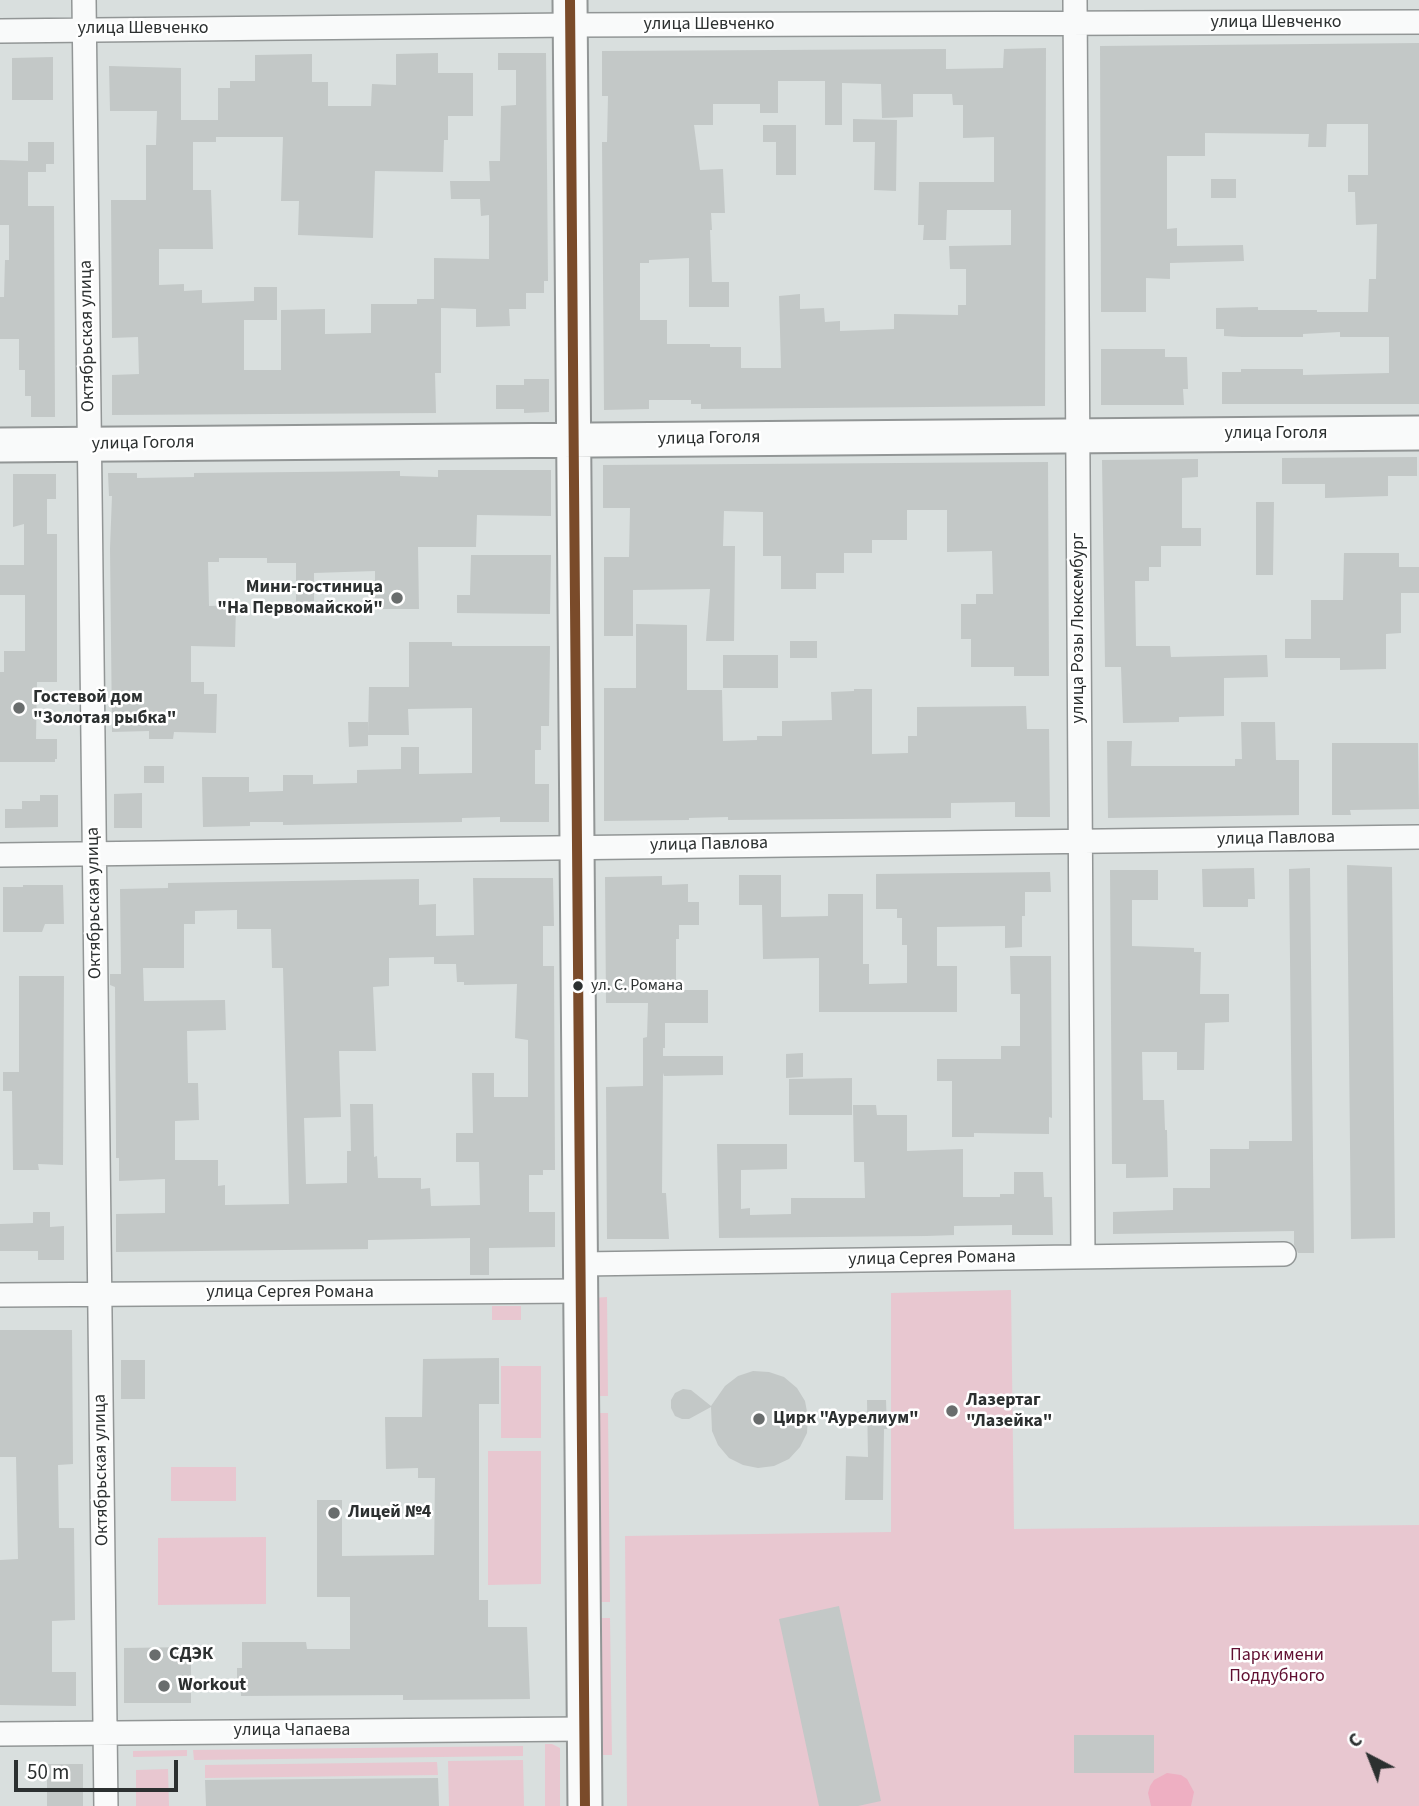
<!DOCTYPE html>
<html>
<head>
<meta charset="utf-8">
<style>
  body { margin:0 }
  #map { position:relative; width:1419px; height:1806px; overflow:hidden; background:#d9dfde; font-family:"Source Sans 3",sans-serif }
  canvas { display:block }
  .north { position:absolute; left:1335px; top:1722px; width:70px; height:70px; -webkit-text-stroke:5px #fff; paint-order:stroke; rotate:318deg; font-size:19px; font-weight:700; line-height:28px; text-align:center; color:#2c3030 }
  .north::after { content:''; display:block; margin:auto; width:24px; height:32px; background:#2c3030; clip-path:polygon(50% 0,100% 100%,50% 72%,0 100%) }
  .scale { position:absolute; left:14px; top:1760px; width:164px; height:32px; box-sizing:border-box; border:4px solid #2c3030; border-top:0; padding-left:9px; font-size:21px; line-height:24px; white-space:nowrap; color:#2c3030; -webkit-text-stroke:5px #fff; paint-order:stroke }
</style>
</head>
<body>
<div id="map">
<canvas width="1419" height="1806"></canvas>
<div class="north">С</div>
<div class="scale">50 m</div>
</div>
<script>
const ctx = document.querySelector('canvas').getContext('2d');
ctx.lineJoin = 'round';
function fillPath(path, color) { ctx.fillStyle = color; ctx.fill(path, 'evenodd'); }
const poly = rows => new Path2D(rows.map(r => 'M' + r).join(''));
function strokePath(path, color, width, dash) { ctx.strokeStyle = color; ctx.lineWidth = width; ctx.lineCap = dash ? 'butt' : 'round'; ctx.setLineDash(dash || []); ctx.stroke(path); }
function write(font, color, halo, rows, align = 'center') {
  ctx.font = font + ' "Source Sans 3",sans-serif'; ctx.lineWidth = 5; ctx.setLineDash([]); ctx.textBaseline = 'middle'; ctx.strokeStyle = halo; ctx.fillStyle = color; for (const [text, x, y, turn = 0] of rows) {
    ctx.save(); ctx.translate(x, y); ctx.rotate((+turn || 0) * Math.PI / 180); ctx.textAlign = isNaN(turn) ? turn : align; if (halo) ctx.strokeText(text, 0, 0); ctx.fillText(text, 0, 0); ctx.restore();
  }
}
fillPath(poly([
  [1011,1290,1014,1529,1419,1525,1419,1806,627,1806,625,1536,891,1532,891,1293],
  [607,1297,608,1396,593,1396,592,1298],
  [492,1306,521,1306,521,1320,492,1320],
  [501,1366,541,1366,541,1438,501,1438],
  [593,1413,608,1413,610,1602,595,1602],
  [488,1451,541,1451,541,1584,488,1585],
  [171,1467,236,1467,236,1501,171,1501],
  [266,1537,266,1604,158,1605,158,1538],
  [595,1618,610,1618,612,1755,596,1755],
  [545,1744,552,1744,560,1748,560,1806,545,1806],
  [523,1746,523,1756,194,1760,193,1750],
  [187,1750,187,1756,133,1757,133,1751],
  [523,1760,524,1806,449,1806,448,1761],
  [437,1762,438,1775,205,1778,205,1765],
  [168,1769,169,1806,136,1806,136,1770]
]), '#e8c7d0');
fillPath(poly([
  [1167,1773,1181,1775,1187,1779,1194,1792,1191,1806,1151,1806,1148,1793,1150,1786,1154,1780]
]), '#eeafc2');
fillPath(poly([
  [1419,43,1419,404,1222,404,1222,372,1241,372,1241,369,1303,369,1303,375,1389,373,1389,337,1340,337,1340,332,1303,334,1303,337,1242,337,1224,336,1224,329,1216,329,1216,308,1258,307,1258,310,1317,310,1317,312,1368,312,1369,279,1376,279,1377,224,1356,225,1355,192,1348,192,1348,175,1368,175,1368,124,1327,124,1326,147,1308,147,1309,134,1306,134,1205,133,1205,156,1167,156,1167,229,1177,228,1177,246,1243,245,1244,261,1170,263,1170,279,1146,278,1146,312,1101,312,1100,46],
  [1046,48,1045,406,701,409,701,404,691,404,691,400,649,400,649,409,604,410,602,142,607,142,608,96,602,96,602,51,946,49,946,69,1003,68,1004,49],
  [778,81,825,81,825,125,842,125,842,83,881,84,882,118,913,117,913,94,952,94,953,105,963,105,963,138,994,137,994,182,919,182,918,225,924,225,923,240,946,240,947,210,1011,210,1011,245,949,246,950,269,966,269,966,305,958,305,958,315,894,314,894,329,840,331,840,321,825,322,824,308,800,309,800,294,779,296,781,368,741,368,741,347,710,347,710,344,667,344,667,320,640,320,640,263,649,263,649,260,689,258,689,307,729,307,729,282,712,282,710,230,712,230,711,213,725,213,723,169,700,170,694,125,713,125,713,104,760,104,760,113,778,113],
  [438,53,438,73,473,73,473,116,448,116,448,140,444,140,443,172,375,171,373,238,298,235,299,201,281,201,283,137,216,137,216,142,193,142,193,190,211,190,213,249,159,249,159,285,184,284,184,291,202,290,202,303,254,301,254,287,277,287,277,320,244,320,244,370,281,370,281,310,325,309,325,334,371,333,371,304,417,304,417,299,434,299,434,258,489,259,489,215,481,216,480,199,451,199,450,181,490,181,489,161,500,161,501,106,516,105,516,70,498,70,498,53,546,53,548,281,544,281,544,293,526,293,526,309,509,309,510,326,476,327,476,309,441,308,441,373,435,373,436,413,112,415,112,375,139,374,138,337,112,338,111,200,146,200,146,145,156,145,157,111,110,111,109,66,181,68,181,120,218,120,218,88,230,88,230,81,255,81,255,55,312,54,312,82,328,82,328,106,371,106,372,84,396,85,396,54],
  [53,57,53,100,12,100,12,58],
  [853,119,897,120,896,191,874,190,875,142,853,142],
  [763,125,796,125,796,175,776,175,776,142,763,142],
  [28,142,54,142,54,164,46,164,46,172,28,172],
  [0,160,28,161,28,206,54,206,55,417,31,417,31,396,25,396,25,370,19,370,19,339,0,339,0,297,4,297,5,260,9,260,9,225,0,225],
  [1211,179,1236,179,1236,198,1211,198],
  [1101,349,1165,349,1165,357,1187,357,1188,389,1183,389,1184,405,1101,405],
  [524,379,549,379,549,412,524,413,524,409,496,409,496,385,524,385],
  [1417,457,1417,476,1388,476,1388,496,1325,498,1325,484,1282,484,1282,458],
  [1198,459,1198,477,1182,478,1182,528,1201,528,1201,546,1161,546,1161,567,1149,567,1149,581,1135,581,1136,646,1170,646,1171,657,1267,655,1268,677,1224,678,1224,716,1179,717,1179,722,1123,723,1121,667,1105,667,1102,460],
  [1048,462,1049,676,1014,676,1014,667,971,667,971,639,961,639,961,604,976,604,976,594,993,594,992,551,947,552,947,510,907,510,907,540,872,540,872,553,844,553,844,573,816,573,816,589,781,589,781,556,763,556,763,512,724,511,723,546,735,546,734,641,706,641,710,589,633,590,633,636,604,636,604,557,629,557,630,508,603,508,603,465],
  [438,470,551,470,551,516,477,515,476,547,418,547,419,609,375,609,375,571,314,573,314,606,296,606,296,563,267,563,267,558,219,558,219,562,208,562,209,606,236,605,235,647,191,646,191,682,204,682,204,694,217,694,216,733,174,732,173,739,149,739,149,731,112,732,110,548,112,496,109,496,108,473,137,473,137,478,194,477,194,473,400,471,400,476,438,477],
  [13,474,56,474,56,499,47,499,47,534,57,534,57,682,37,682,36,739,57,739,57,759,55,759,55,762,0,762,0,672,4,672,4,651,25,651,25,595,0,595,0,565,24,565,24,524,13,527],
  [1256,502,1274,502,1273,575,1256,575],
  [1344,553,1399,553,1399,567,1419,567,1419,593,1401,593,1401,633,1386,634,1386,669,1340,670,1340,658,1285,658,1285,639,1311,639,1311,600,1343,600],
  [471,555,551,555,550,614,457,613,457,595,470,595],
  [636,624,687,625,687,690,722,690,723,741,757,740,757,736,782,736,782,721,832,720,831,692,854,691,854,689,872,689,872,754,908,753,908,736,917,736,917,707,1026,706,1027,729,1049,729,1050,817,1015,817,1015,802,951,803,951,818,728,820,728,817,689,818,689,820,604,821,604,688,636,688],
  [790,641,817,641,817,658,790,658],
  [409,642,452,642,452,646,550,646,549,726,541,726,541,750,535,750,535,784,549,784,549,822,500,822,500,817,462,818,462,822,283,825,283,822,250,822,250,826,203,827,202,777,249,777,249,792,283,791,283,775,313,775,313,784,357,783,357,770,401,769,401,747,419,747,419,774,472,773,472,708,408,709,409,735,368,735,369,687,409,687],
  [723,655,778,655,778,688,723,688],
  [348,722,368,722,368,746,349,747],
  [1241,722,1275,722,1276,760,1299,760,1299,815,1108,818,1107,741,1132,741,1131,766,1235,766,1235,759,1242,759],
  [1332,743,1418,743,1419,809,1350,810,1351,815,1332,815],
  [144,766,164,766,164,783,144,783],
  [142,793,142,828,114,828,114,794],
  [40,795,58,795,58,827,5,828,5,809,22,809,22,801,40,801],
  [1347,865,1392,867,1395,1238,1351,1239],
  [1254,868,1255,899,1248,899,1248,907,1203,907,1202,869],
  [1310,868,1314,1253,1298,1253,1294,1245,1294,1231,1113,1234,1113,1212,1173,1210,1173,1188,1210,1188,1210,1149,1249,1149,1249,1141,1292,1141,1289,869],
  [1110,870,1158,870,1158,900,1132,900,1132,946,1194,948,1194,952,1201,952,1200,994,1229,994,1229,1022,1205,1023,1204,1070,1177,1070,1177,1052,1142,1052,1143,1100,1164,1100,1165,1130,1167,1130,1168,1177,1126,1178,1126,1164,1112,1164],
  [1050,872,1051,892,1025,892,1025,916,1022,916,1022,947,1005,948,1005,926,937,927,937,966,957,966,957,1012,819,1012,819,958,763,959,762,905,739,905,739,875,781,875,781,917,828,916,828,894,863,894,863,964,869,964,869,984,907,983,907,945,902,945,902,918,897,918,897,909,876,909,876,874],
  [662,876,662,885,688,884,688,902,699,902,699,925,679,925,679,939,676,939,676,990,708,990,708,1023,665,1023,665,1048,663,1048,663,1056,723,1056,723,1075,664,1076,663,1073,662,1193,666,1193,669,1239,607,1239,606,1087,643,1086,643,1038,647,1037,648,1003,606,1003,605,877],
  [473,878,553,878,554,926,543,926,543,966,554,966,555,1170,543,1170,543,1175,529,1175,529,1212,555,1212,555,1247,489,1248,489,1275,470,1275,470,1238,368,1240,368,1249,116,1252,116,1214,165,1213,165,1179,119,1181,119,1158,116,1158,116,1141,115,987,110,985,110,974,121,974,120,889,168,888,168,883,419,879,419,905,436,904,436,936,474,935],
  [237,910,237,929,271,929,272,968,283,968,289,1204,225,1205,225,1185,218,1186,218,1160,175,1160,175,1121,199,1120,198,1083,188,1083,187,1031,226,1030,225,1000,144,1001,143,968,184,968,184,924,195,924,195,911],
  [434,957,434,964,456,964,457,982,464,982,464,985,517,984,515,1038,528,1040,528,1097,494,1097,494,1073,472,1073,473,1133,456,1133,456,1162,479,1162,480,1205,431,1206,430,1188,421,1189,421,1178,378,1178,377,1156,374,1157,373,1104,350,1104,351,1151,347,1151,347,1183,306,1184,304,1118,341,1117,339,1051,376,1051,373,987,389,986,389,958],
  [23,885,63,885,64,924,45,924,42,932,3,932,3,887,23,887],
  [1010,956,1051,956,1052,1118,1049,1117,1049,1134,974,1133,974,1137,952,1137,952,1081,937,1081,937,1059,1001,1059,1001,1046,1020,1046,1020,994,1011,994],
  [19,976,64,976,63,1165,38,1164,39,1170,13,1170,12,1091,3,1091,3,1072,19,1072],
  [803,1053,803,1077,786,1078,786,1054],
  [852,1078,852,1115,789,1115,789,1079],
  [853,1105,876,1105,877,1115,907,1115,907,1151,963,1149,963,1197,1000,1197,1000,1194,1014,1194,1014,1172,1043,1172,1044,1197,1052,1197,1053,1235,1012,1235,1012,1225,954,1226,954,1235,927,1236,719,1238,717,1144,787,1144,787,1169,741,1170,741,1209,750,1208,750,1215,791,1214,791,1198,865,1198,864,1162,854,1162],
  [33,1212,50,1212,50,1227,64,1226,64,1260,38,1260,38,1251,0,1251,0,1224,33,1223],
  [0,1330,72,1330,73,1464,58,1465,59,1528,74,1528,75,1620,52,1621,52,1672,76,1672,76,1706,0,1705,0,1560,18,1559,16,1457,0,1457],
  [499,1358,499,1404,479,1404,479,1600,488,1600,488,1627,527,1627,530,1699,403,1700,403,1695,241,1696,241,1685,237,1685,237,1668,242,1668,242,1642,306,1642,307,1649,350,1649,350,1597,317,1597,317,1500,342,1500,342,1556,434,1555,435,1478,418,1478,418,1468,386,1469,385,1417,422,1417,423,1359],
  [121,1360,145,1360,145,1399,121,1399],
  [753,1371,769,1372,784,1377,797,1388,805,1401,808,1417,807,1433,800,1447,789,1459,774,1466,758,1468,743,1465,729,1458,718,1445,712,1431,711,1407,689,1419,682,1419,675,1416,671,1408,671,1400,675,1393,683,1389,691,1390,711,1406,725,1386,738,1376],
  [867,1400,886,1400,887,1429,884,1429,883,1500,845,1500,846,1456,868,1457],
  [839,1606,881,1801,858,1806,819,1806,779,1619],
  [191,1647,191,1703,124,1703,124,1648],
  [1074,1735,1154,1735,1154,1773,1074,1773],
  [47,1764,83,1764,83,1806,47,1806],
  [438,1778,439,1806,206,1806,205,1780]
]), '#c3c8c7');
const street = poly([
  [84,0,106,1806],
  [1075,0,1083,1257],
  [0,31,571,25,1419,22],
  [0,855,1419,837],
  [581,1264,1284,1254],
  [0,1295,581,1291],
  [0,1734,584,1729]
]);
const secondary = poly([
  [570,0,585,1806],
  [0,445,1419,433]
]);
strokePath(street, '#929696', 26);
strokePath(secondary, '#929696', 37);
strokePath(street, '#f9fafa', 23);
strokePath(secondary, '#f9fafa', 33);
strokePath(poly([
  [570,0,585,1806]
]), '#7a4b2a', 10);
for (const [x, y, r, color] of [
  [397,598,7,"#696d6d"],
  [19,708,7,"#696d6d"],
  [578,986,6,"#2c3030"],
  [952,1411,7,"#696d6d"],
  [759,1419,7,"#696d6d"],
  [334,1513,7,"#696d6d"],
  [155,1655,7,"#696d6d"],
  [164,1686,7,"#696d6d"]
]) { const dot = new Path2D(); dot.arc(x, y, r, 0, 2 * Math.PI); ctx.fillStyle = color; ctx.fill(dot); strokePath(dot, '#fff', 2.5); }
write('16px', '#2c3030', '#fff', [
  ["ул. С. Романа",591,986]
], 'left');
write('18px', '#2c3030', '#fff', [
  ["улица Шевченко",1276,23],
  ["улица Шевченко",709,25],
  ["улица Шевченко",143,29],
  ["Октябрьская улица",88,336,-91],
  ["улица Гоголя",1276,434],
  ["улица Гоголя",709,439,-1],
  ["улица Гоголя",143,444,-1],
  ["улица Розы Люксембург",1079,628,-90],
  ["улица Павлова",1276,839,-1],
  ["улица Павлова",709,845,-1],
  ["Октябрьская улица",95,903,-91],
  ["улица Сергея Романа",932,1259,-1],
  ["улица Сергея Романа",290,1293],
  ["Октябрьская улица",102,1470,-91],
  ["улица Чапаева",292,1731]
]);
write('bold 18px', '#2c3030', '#fff', [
  ["Мини-гостиница",383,588,"right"],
  ["\"На Первомайской\"",383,609,"right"],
  ["Гостевой дом",33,698],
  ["\"Золотая рыбка\"",33,719],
  ["Лазертаг",966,1401],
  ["\"Лазейка\"",966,1422],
  ["Цирк \"Аурелиум\"",773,1419],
  ["Лицей №4",348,1513],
  ["СДЭК",169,1655],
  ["Workout",178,1686]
], 'left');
write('18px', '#600f31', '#fff', [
  ["Парк имени",1277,1656],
  ["Поддубного",1277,1677]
]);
</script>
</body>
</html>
